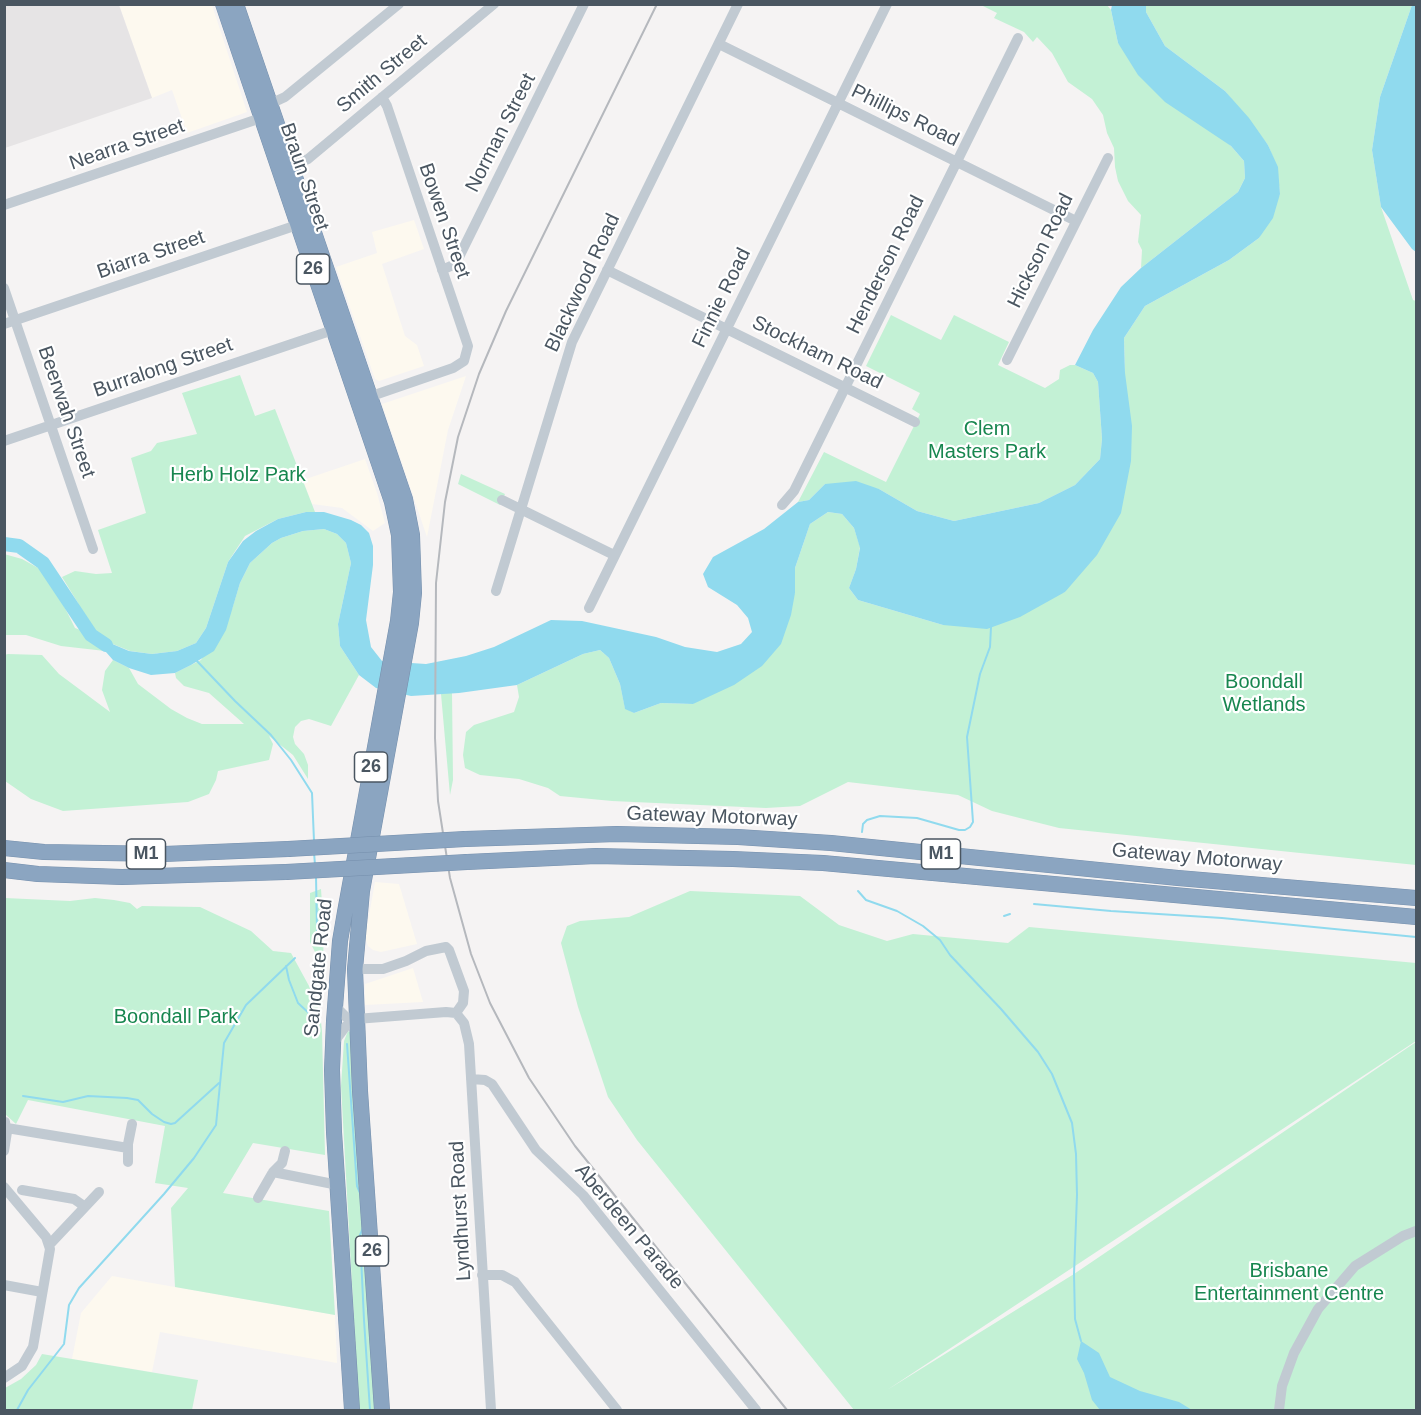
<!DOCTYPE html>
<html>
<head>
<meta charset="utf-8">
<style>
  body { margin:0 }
  #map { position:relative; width:1421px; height:1415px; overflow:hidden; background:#f5f3f3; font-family:Arial,sans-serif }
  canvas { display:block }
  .frame { position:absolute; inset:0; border:6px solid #4a5661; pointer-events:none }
</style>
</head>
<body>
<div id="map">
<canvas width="1421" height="1415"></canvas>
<div class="frame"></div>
</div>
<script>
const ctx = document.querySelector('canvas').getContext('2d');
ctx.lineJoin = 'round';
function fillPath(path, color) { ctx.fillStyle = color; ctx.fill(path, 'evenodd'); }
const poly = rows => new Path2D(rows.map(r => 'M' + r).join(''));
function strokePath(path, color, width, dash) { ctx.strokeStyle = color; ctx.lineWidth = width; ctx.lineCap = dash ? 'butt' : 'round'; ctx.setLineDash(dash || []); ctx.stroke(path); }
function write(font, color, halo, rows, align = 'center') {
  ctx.font = font + ' Arial,sans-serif'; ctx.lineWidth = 4.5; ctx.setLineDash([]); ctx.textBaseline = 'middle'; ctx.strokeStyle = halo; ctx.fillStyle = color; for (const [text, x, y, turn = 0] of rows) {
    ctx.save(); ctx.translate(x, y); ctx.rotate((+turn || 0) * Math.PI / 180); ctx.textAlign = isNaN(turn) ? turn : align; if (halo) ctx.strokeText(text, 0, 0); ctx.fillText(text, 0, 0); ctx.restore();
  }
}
fillPath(poly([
  [119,5,212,5,247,112,187,133,172,90,152,98],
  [414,220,424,249,382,264,405,336,417,345,424,366,379,381,375,379,336,267,377,253,372,232],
  [466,376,448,430,427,537,382,404],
  [365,459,377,493,385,523,373,531,342,508,312,504,303,480],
  [375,882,399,884,417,944,381,952,373,950,368,946,365,937],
  [413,968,423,1002,365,1005,365,984],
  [112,1276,335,1315,337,1363,160,1332,152,1372,72,1359,81,1313]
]), '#fdf9ef');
fillPath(poly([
  [4,5,119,5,152,98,5,148]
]), '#e6e4e5');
fillPath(poly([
  [981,5,1107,5,1111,10,1118,43,1231,146,1244,161,1245,178,1238,192,1141,268,1142,250,1138,242,1141,215,1128,201,1118,181,1115,167,1114,148,1107,133,1103,115,1092,99,1068,82,1052,53,1037,37,1033,42,1024,32,994,18,997,13],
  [1146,5,1412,5,1380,97,1372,150,1381,207,1413,300,1416,301,1416,865,1059,828,992,811,958,795,848,782,800,806,766,808,612,801,560,796,548,788,519,779,480,775,465,768,463,755,466,732,474,725,514,712,519,697,517,685,583,654,600,650,609,658,620,684,625,708,634,713,661,703,693,704,795,593,795,568,810,524,828,512,842,514,854,528,860,547,856,569,849,588,858,600,943,625,1065,592,1125,373,1124,338,1145,306,1229,260,1259,238,1280,194,1277,167,1268,145,1225,91,1165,46,1146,12],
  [891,315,941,340,954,315,1009,342,998,365,1045,388,1059,379,1060,370,1070,365,1075,365,1093,373,1098,382,1102,439,1100,459,1075,485,1039,503,954,521,917,511,879,489,825,484,809,500,798,502,824,452,886,482,920,414,912,409,920,393,866,366],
  [240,375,255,416,275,409,315,512,306,512,278,519,245,536,228,562,206,628,196,643,177,651,152,654,130,651,93,636,105,651,61,646,26,635,5,635,4,554,22,559,40,569,61,600,75,628,91,634,78,603,62,577,75,571,96,574,112,573,98,530,146,513,131,458,151,451,157,443,197,434,182,393],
  [461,474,505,494,500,505,458,484],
  [324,529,337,534,346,543,351,563,338,624,340,646,359,675,331,726,309,719,301,721,295,727,293,737,295,744,304,754,308,765,308,779,293,755,269,736,273,744,269,760,218,771,216,780,209,794,188,802,63,811,31,799,5,781,4,655,8,654,42,655,59,674,110,712,102,690,105,671,113,660,129,668,138,684,171,709,187,718,202,724,244,724,209,693,184,686,176,678,175,673,201,660,232,609,240,583,250,563,272,543,281,538,303,531],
  [452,692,453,780,450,795,441,694],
  [321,889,324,932,323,960,320,962,310,942,310,893],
  [690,891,800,896,839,925,887,941,913,934,1008,943,1029,927,1416,963,1416,1041,887,1390,1074,1274,1416,1042,1416,1410,854,1410,637,1140,608,1097,578,1007,561,943,567,926,580,921,629,917],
  [5,898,70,901,95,898,114,900,130,903,137,909,142,906,200,907,251,931,273,951,291,953,309,986,320,1013,322,1031,325,1155,253,1143,223,1193,329,1211,335,1315,175,1287,171,1208,188,1188,155,1183,165,1126,28,1100,16,1124,5,1114],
  [348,1031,351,1033,379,1410,359,1410,341,1086,344,1041],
  [42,1354,198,1380,192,1410,5,1410,5,1388,21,1379,36,1365]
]), '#c3f1d5');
fillPath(poly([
  [1112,5,1146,5,1146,12,1165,46,1225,91,1249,118,1268,145,1278,167,1280,194,1273,218,1259,238,1229,260,1145,306,1124,338,1125,373,1132,426,1131,461,1121,513,1097,555,1065,592,1020,617,987,629,943,625,858,600,849,588,856,569,860,548,854,528,842,514,828,512,810,524,795,568,795,593,791,615,781,644,762,666,734,685,693,704,661,703,634,713,625,709,620,684,609,658,600,650,583,654,517,685,459,693,411,696,376,688,359,675,340,646,338,624,351,563,346,543,337,534,324,529,303,531,281,538,272,543,250,563,240,583,226,630,214,651,191,665,175,673,151,675,129,668,113,660,91,635,129,651,152,654,177,651,196,643,206,628,228,562,243,541,256,531,278,519,306,512,324,512,351,520,361,525,369,533,373,546,373,565,366,620,371,647,382,661,426,664,466,656,494,647,551,620,582,621,656,637,685,647,717,652,741,644,752,632,748,618,737,605,708,587,703,574,713,557,764,529,798,502,809,500,825,484,856,481,879,489,917,511,954,521,1039,503,1075,485,1100,459,1102,439,1098,382,1093,373,1075,365,1093,330,1121,287,1141,268,1238,192,1245,178,1244,161,1231,146,1165,102,1138,75,1118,43,1111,10],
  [1412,5,1416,5,1416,252,1412,249,1381,207,1372,150,1380,97],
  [1081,1341,1099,1353,1110,1377,1140,1391,1179,1402,1192,1410,1100,1410,1092,1400,1084,1373,1077,1359]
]), '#90daee');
strokePath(poly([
  [196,660,235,701,271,735,291,760,312,793,314,841],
  [862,832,863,824,867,820,880,816,917,818,959,830,965,830,970,827,973,822,967,737,980,674,990,647,991,627],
  [314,852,315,865],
  [858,891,866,900,897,911,923,926,940,940,950,955,1001,1009,1038,1052,1052,1074,1072,1123,1076,1154,1077,1195,1074,1274,1075,1319,1081,1341],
  [1034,904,1111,911,1222,918,1416,937],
  [1004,916,1010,914],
  [314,945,317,931,316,876],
  [286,966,289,980,298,1003,313,1017],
  [347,1044,357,1186,360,1193],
  [23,1096,63,1102,88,1096,127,1098,138,1100,152,1114,164,1122,171,1124,175,1123,219,1083],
  [363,1228,360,1235,364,1320,370,1410],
  [17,1410,28,1390,64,1344,69,1305,79,1288,164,1194,194,1158,216,1125,224,1043,246,1005,295,958]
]), '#90daee', 2);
strokePath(poly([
  [4,544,19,546,43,563,91,635,106,645]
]), '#90daee', 14);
const highway = poly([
  [223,4,392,502,399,535,401,592,398,621,345,912,340,941,334,1021,332,1070,334,1132,352,1410],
  [236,4,405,499,412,535,414,593,411,623,362,891,355,969,360,1091,382,1410],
  [465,839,617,834,738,837,831,843,1178,878,1416,898],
  [4,848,44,852,164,854,288,849],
  [467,862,596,856,733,859,823,863,1416,917],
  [4,870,38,874,122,877,286,872]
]);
strokePath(highway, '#7690ad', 16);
strokePath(poly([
  [719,44,1076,221],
  [270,104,285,97,399,4],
  [291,167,308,159,494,4],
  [4,205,261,118],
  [442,270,453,265,459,257,584,4],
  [607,270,915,422],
  [4,288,93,549],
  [4,324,303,223],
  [1007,360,1108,158],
  [363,399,453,368,464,361,468,346,387,106,382,97],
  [4,441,333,330],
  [502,500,614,555],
  [782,505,794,491,1018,38],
  [496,591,572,342,738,4],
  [589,608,887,4],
  [355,969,383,969,406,961,426,951,446,947,449,950,464,991,463,1003,456,1013],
  [334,1005,346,1017,356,1019,446,1012,456,1013],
  [456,1013,464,1023,469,1044,491,1410],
  [334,1042,346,1026,356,1019],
  [471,1079,485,1080,492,1084,536,1150,583,1195,756,1410],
  [7,1128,128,1148],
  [4,1151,7,1132,5,1122],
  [128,1162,128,1144,132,1124],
  [273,1172,282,1163,285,1151],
  [4,1187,46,1237,50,1249,33,1347,22,1366,4,1378],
  [22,1190,74,1199,84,1206],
  [258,1198,273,1172,338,1185],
  [50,1244,99,1192],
  [482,1275,502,1275,515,1282,617,1410],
  [4,1285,42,1292],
  [1279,1410,1282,1386,1294,1353,1318,1309,1355,1266,1403,1236,1416,1231]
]), '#c1cad2', 10);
strokePath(highway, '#8ba5c1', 15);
strokePath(poly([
  [657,4,506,311,479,374,458,437,445,502,436,583,435,738,438,801,450,878,471,954,490,1003,529,1078,575,1146,787,1410]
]), '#b5b8bd', 2);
const highwayBridge = poly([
  [288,849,465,839],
  [286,872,467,862]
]);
strokePath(highwayBridge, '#7690ad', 16, []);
strokePath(highwayBridge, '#8ba5c1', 15);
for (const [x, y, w] of [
  [313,269,33],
  [371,767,33],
  [146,854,39],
  [941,854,39],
  [372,1251,33]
]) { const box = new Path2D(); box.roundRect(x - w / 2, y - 15, w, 30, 4.5); ctx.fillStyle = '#fff'; ctx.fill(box); strokePath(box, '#4a5661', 1.5); }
write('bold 18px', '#4a5661', null, [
  ["26",313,269],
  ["26",371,767],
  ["M1",146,854],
  ["M1",941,854],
  ["26",372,1251]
]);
write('20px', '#4a5661', '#fff', [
  ["Smith Street",382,74,-40],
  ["Phillips Road",905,116,26],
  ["Norman Street",501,133,-63],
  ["Nearra Street",127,145,-19],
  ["Braun Street",304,177,71],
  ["Bowen Street",444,221,71],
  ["Hickson Road",1041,251,-64],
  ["Biarra Street",151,255,-19],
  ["Henderson Road",886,265,-64],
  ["Blackwood Road",583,283,-65],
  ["Finnie Road",722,298,-64],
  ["Stockham Road",817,353,26],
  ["Burralong Street",163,368,-19],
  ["Beerwah Street",66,412,71],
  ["Gateway Motorway",712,817,2],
  ["Gateway Motorway",1197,858,5],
  ["Sandgate Road",319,968,-84],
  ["Lyndhurst Road",461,1211,-93],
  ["Aberdeen Parade",629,1227,50]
]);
write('20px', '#17864f', '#fff', [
  ["Clem",987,429],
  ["Masters Park",987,452],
  ["Herb Holz Park",238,475],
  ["Boondall",1264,682],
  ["Wetlands",1264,705],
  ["Boondall Park",176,1017],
  ["Brisbane",1289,1271],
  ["Entertainment Centre",1289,1294]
]);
</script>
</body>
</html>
